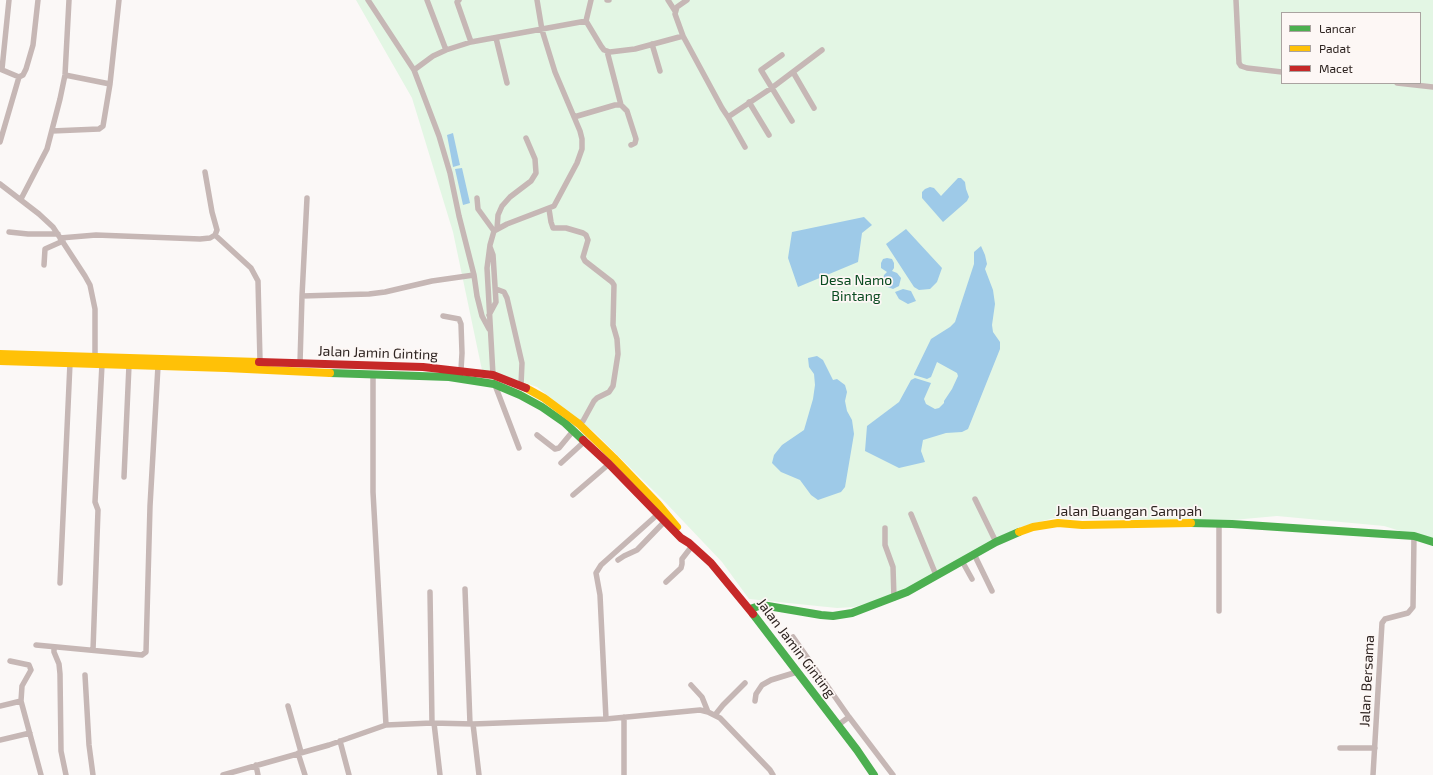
<!DOCTYPE html>
<html>
<head>
<meta charset="utf-8">
<style>
  body { margin:0 }
  #map { position:relative; width:1433px; height:775px; overflow:hidden; background:#fbf8f7; font-family:"Exo 2",sans-serif }
  canvas { display:block }
  .legend { position:absolute; left:1281px; top:12px; width:140px; height:72px; box-sizing:border-box; background:#fdf7f5; border:1px solid #aaa3a0; margin:0; padding:5px 7px; list-style:none; font-size:12px; color:#2e2421 }
  .legend li { display:flex; align-items:center; gap:8px; height:20px }
  .legend b { width:20px; border:1px solid #aaa3a0 }
</style>
</head>
<body>
<div id="map">
<canvas width="1433" height="775"></canvas>
<ul class="legend">
<li><b style="height:5px;background:#4caf50"></b>Lancar</li>
<li><b style="height:5px;background:#ffc107"></b>Padat</li>
<li><b style="height:5px;background:#c62828"></b>Macet</li>
</ul>
</div>
<script>
const ctx = document.querySelector('canvas').getContext('2d');
ctx.lineJoin = 'round';
function fillPath(path, color) { ctx.fillStyle = color; ctx.fill(path, 'evenodd'); }
const poly = rows => new Path2D(rows.map(r => 'M' + r).join(''));
function strokePath(path, color, width, dash) { ctx.strokeStyle = color; ctx.lineWidth = width; ctx.lineCap = dash ? 'butt' : 'round'; ctx.setLineDash(dash || []); ctx.stroke(path); }
function write(font, color, halo, rows, align = 'center') {
  ctx.font = font + ' "Exo 2",sans-serif'; ctx.lineWidth = 3.5; ctx.setLineDash([]); ctx.textBaseline = 'middle'; ctx.strokeStyle = halo; ctx.fillStyle = color; for (const [text, x, y, turn = 0] of rows) {
    ctx.save(); ctx.translate(x, y); ctx.rotate((+turn || 0) * Math.PI / 180); ctx.textAlign = isNaN(turn) ? turn : align; if (halo) ctx.strokeText(text, 0, 0); ctx.fillText(text, 0, 0); ctx.restore();
  }
}
fillPath(poly([
  [356,0,1433,0,1433,541,1384,526,1277,516,1222,521,1054,518,1020,527,985,545,914,585,885,598,854,607,837,608,749,599,722,562,665,502,594,432,537,387,496,373,483,375,453,232,412,98],
  [1282,13,1420,13,1420,83,1282,83]
]), '#e3f6e4');
fillPath(poly([
  [453,133,460,165,453,167,447,135],
  [462,168,470,203,463,205,455,169],
  [958,178,961,178,965,182,966,189,969,197,967,201,943,222,922,198,922,192,925,189,930,187,934,188,941,196],
  [864,217,872,225,862,233,858,262,798,287,788,258,792,232],
  [906,229,942,268,937,282,930,289,919,290,914,287,886,244],
  [981,246,985,255,987,264,985,269,993,290,995,304,992,325,993,332,1000,342,1000,349,968,429,962,432,946,433,923,440,921,451,925,462,899,468,865,451,867,426,899,402,911,380,915,378,931,383,924,399,926,404,935,409,939,408,944,403,944,401,952,389,958,376,957,373,937,362,931,377,927,379,914,375,914,374,931,339,950,327,955,322,974,264,974,252],
  [887,258,892,259,894,263,894,268,892,271,897,273,901,278,899,286,893,289,885,286,883,281,884,275,887,272,881,268,881,263,883,259],
  [903,289,911,291,916,301,908,304,899,299,895,292],
  [817,356,823,360,833,380,837,379,845,385,847,392,845,401,847,411,852,420,854,434,845,487,841,492,818,500,811,495,800,480,781,472,772,463,774,455,782,445,804,430,813,399,815,385,814,374,809,367,808,358]
]), '#9ecae8');
strokePath(poly([
  [368,0,414,70,439,136,450,173,459,216,474,275,477,296,482,316,489,329],
  [427,0,446,50],
  [459,0,457,2,471,42],
  [607,0,609,0],
  [668,0,675,11],
  [1236,0,1239,63,1241,66,1247,68,1282,72],
  [586,21,591,0],
  [683,36,722,108,728,117,773,87,822,50],
  [496,38,507,83],
  [652,44,660,71],
  [607,51,621,105],
  [782,55,761,70,792,121],
  [0,69,19,77,0,142],
  [2,69,9,0],
  [414,70,433,56,446,50,471,42,586,21,601,46,604,50,610,52,635,49,683,36,675,14,677,7,687,0],
  [793,72,814,108],
  [65,75,110,84],
  [19,77,23,75,26,69,33,45,38,0],
  [1397,83,1433,87],
  [749,102,769,135],
  [574,117,615,105,621,105,627,111,636,139,635,143,631,145],
  [728,117,745,147],
  [52,131,99,129,103,126,110,84,119,0],
  [0,184,39,214,53,227,85,276,90,285,95,309,95,358],
  [477,198,478,209,494,231],
  [21,199,47,149,60,99,65,75,69,0],
  [549,209,551,222,553,228,566,228,583,233,586,235,588,240,583,257,585,261,612,282,614,285,613,325,617,339,618,354,613,386,609,392,597,398,594,401,583,421,579,424],
  [497,229,498,215,502,206,510,197,531,181,536,173,535,159,526,138],
  [9,232,28,234,58,234],
  [215,235,251,268,258,281,260,361],
  [60,238,96,235,200,239,210,238,215,235,217,230,212,212,205,172],
  [44,265,45,249,63,241],
  [496,289,504,292,507,298,522,363,521,385],
  [302,296,369,294,385,292,432,281,474,275],
  [489,315,496,302,493,255,490,247],
  [443,316,459,319,461,324,462,353,461,370],
  [300,363,302,296,307,198],
  [373,374,373,492,386,725],
  [493,375,487,268,490,245,494,231,507,224,554,206,577,163,582,149,582,139,580,131,555,72,542,30,537,0],
  [495,385,519,448],
  [537,435,555,449,559,448,573,431],
  [561,463,585,441],
  [124,477,129,365],
  [573,495,609,464],
  [975,499,996,542],
  [911,514,936,575],
  [885,528,885,545,893,567,894,598],
  [974,554,992,591],
  [618,560,624,556,637,550,666,520],
  [962,561,972,579],
  [666,582,681,568,682,564,682,559,692,546],
  [60,583,70,363],
  [465,589,470,724],
  [430,592,432,723],
  [1219,611,1219,524],
  [793,637,849,717,893,775],
  [36,645,142,655,146,652,150,506,158,366],
  [54,647,54,652,59,664,60,674,61,751,66,775],
  [93,650,98,510,95,502,102,364],
  [10,661,29,665,31,670,22,686,21,701,41,775],
  [85,675,89,745,93,775],
  [691,685,702,697,708,712],
  [755,701,756,694,762,685,771,680,797,672],
  [0,706,21,701],
  [288,706,301,752],
  [715,715,723,705,745,683],
  [624,717,624,775],
  [606,719,600,595,596,573,601,565,657,515],
  [434,723,440,775],
  [473,724,479,775],
  [838,725,849,717],
  [0,740,30,733],
  [340,741,349,775],
  [1340,748,1375,748],
  [298,753,305,775],
  [256,765,258,775],
  [223,775,329,745,386,725,432,723,473,724,606,719,700,710,708,712,720,718,770,770,773,775],
  [1373,775,1382,623,1385,619,1408,613,1413,607,1414,536]
]), '#c6b7b5', 5.5);
strokePath(poly([
  [330,373,449,377,494,384,520,395,542,407,565,423,583,440],
  [1191,523,1232,524,1414,536,1433,542],
  [750,609,762,605,821,615,833,616,852,613,907,592,996,542,1019,532],
  [753,614,857,750,874,775]
]), '#4caf50', 8);
strokePath(poly([
  [0,354,259,362],
  [0,361,226,368,330,373],
  [526,388,544,398,579,424,614,458,658,504,677,527],
  [1019,532,1033,527,1058,523,1082,525,1191,523]
]), '#ffc107', 8);
strokePath(poly([
  [259,362,423,367,493,375,526,388],
  [583,440,609,464,681,538,689,543,711,563,753,614]
]), '#c62828', 8);
write('14px', '#094b20', '#fdf7f5', [
  ["Desa Namo",856,280],
  ["Bintang",856,296]
]);
write('14px', '#2e2421', '#fdf7f5', [
  ["Jalan Jamin Ginting",378,353,2],
  ["Jalan Buangan Sampah",1129,511],
  ["Jalan Jamin Ginting",796,648,53],
  ["Jalan Bersama",1367,681,-87]
]);
</script>
</body>
</html>
